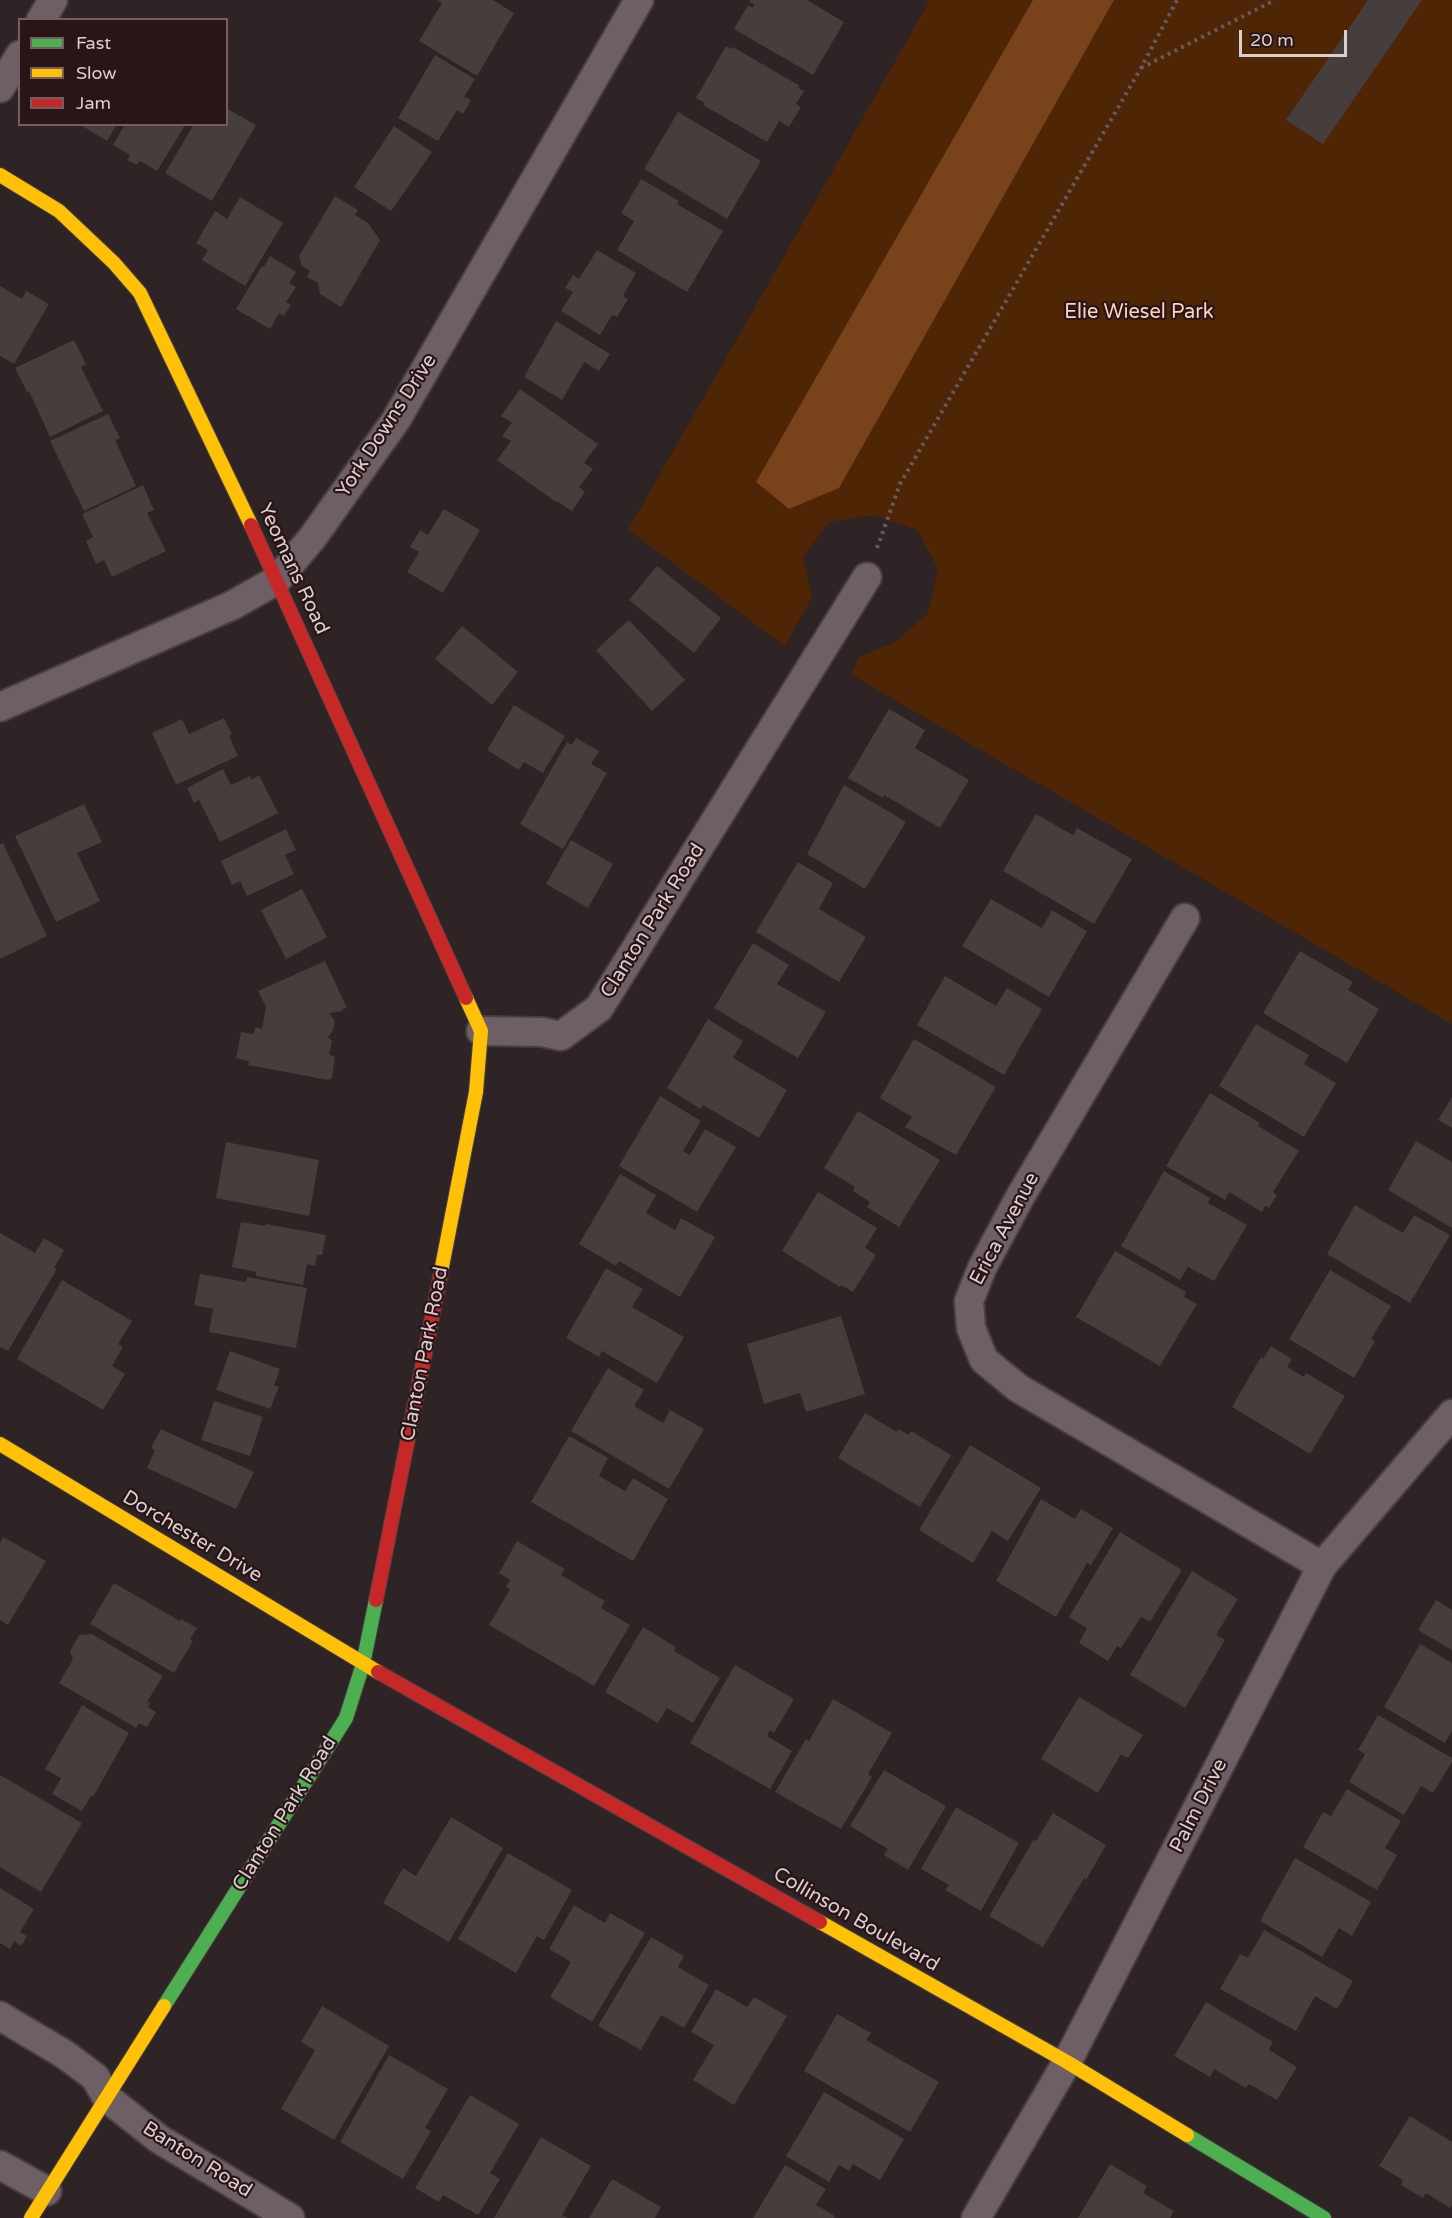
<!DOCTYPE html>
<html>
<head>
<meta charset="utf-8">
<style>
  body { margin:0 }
  #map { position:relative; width:1452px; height:2218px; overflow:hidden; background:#2e2325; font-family:"Varela Round",sans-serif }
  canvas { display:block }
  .legend { position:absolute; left:18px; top:18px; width:210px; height:108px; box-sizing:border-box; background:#291518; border:2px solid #715f61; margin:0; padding:8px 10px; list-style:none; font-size:18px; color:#dccdcf }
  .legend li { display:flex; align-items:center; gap:12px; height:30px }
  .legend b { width:30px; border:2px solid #715f61 }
  .scale { position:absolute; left:1239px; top:30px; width:108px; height:27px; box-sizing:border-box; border:3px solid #dccdcf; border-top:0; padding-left:8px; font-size:18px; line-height:21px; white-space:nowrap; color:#dccdcf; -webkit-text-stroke:4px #291518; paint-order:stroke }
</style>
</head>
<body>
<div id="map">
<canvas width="1452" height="2218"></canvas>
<ul class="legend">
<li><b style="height:8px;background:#4caf50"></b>Fast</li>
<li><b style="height:8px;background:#ffc107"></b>Slow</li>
<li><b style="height:8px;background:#c62828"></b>Jam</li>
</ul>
<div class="scale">20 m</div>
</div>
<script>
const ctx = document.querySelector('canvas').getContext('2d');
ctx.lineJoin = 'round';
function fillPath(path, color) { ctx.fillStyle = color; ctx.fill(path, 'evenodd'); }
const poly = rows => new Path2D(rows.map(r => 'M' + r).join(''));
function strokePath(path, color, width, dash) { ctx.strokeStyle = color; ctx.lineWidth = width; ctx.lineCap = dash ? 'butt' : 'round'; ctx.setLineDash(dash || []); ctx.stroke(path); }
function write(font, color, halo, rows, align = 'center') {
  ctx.font = font + ' "Varela Round",sans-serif'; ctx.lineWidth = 4.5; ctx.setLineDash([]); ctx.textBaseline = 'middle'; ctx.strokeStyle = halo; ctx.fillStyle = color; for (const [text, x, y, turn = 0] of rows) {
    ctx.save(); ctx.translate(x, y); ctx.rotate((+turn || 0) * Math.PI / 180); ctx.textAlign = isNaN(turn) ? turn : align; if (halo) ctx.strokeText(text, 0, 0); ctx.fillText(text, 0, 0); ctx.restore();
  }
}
fillPath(poly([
  [930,0,1452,0,1452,1024,850,674,860,656,896,642,928,613,938,569,917,530,874,515,829,522,803,557,812,597,785,646,628,530]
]), '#4e2505');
fillPath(poly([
  [1033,0,1114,0,839,488,789,509,756,482]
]), '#78421a');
fillPath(poly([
  [437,0,493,0,514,13,477,76,419,41,442,3],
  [751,0,807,0,844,22,813,75,734,29,748,5,753,8,754,4,749,2],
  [1368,0,1422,0,1323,144,1286,120],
  [726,46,732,49,733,47,800,86,798,88,804,91,796,104,801,107,789,127,779,121,767,142,703,105,705,103,696,98],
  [435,55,475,79,464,97,471,100,463,114,457,110,438,141,398,118],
  [226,108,256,125,212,201,165,173,194,124,226,124],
  [678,112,761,161,727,219,644,169],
  [79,124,117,124,107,141],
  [125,124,180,124,184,127,157,171,140,161,137,165,127,160,130,155,113,145],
  [394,126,432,152,391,211,354,187],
  [641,179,679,201,677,204,723,231,687,292,617,250,634,221,621,213],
  [335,196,358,210,355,215,368,223,380,240,341,307,320,294,318,283,307,277,310,271,302,266,299,256],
  [240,197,283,223,245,286,202,260,208,250,196,243,215,211,227,219],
  [597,250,636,273,623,296,628,299,617,317,612,315,600,335,561,311,573,292,565,288,573,275,579,279],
  [270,256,296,272,289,283,296,287,286,302,291,305,284,316,279,313,270,329,236,309,262,266,264,267],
  [0,286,22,299,26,291,49,304,14,364,0,356],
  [556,321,610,354,599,371,584,362,562,400,524,377],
  [74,340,86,364,81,367,103,411,50,437,29,391,27,392,15,368],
  [520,389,598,444,584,463,593,469,579,487,585,492,572,511,557,501,556,502,497,460,511,441,502,436,512,423,501,416],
  [108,414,120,438,115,440,136,486,84,511,50,441],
  [143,485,154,510,147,513,166,551,112,577,104,560,96,564,86,541,93,537,82,514],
  [444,509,480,530,443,593,407,572,419,552,410,547,420,530,428,535],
  [657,566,721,618,694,653,629,600],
  [629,620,685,680,652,711,596,650],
  [462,626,518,672,492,705,435,659],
  [514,705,565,736,543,773,524,762,519,770,487,750],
  [889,709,925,730,915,748,969,780,940,828,884,795,883,798,848,778],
  [224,718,232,734,229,736,238,756,176,785,152,733,182,719,189,734],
  [576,738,599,751,591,764,607,773,563,849,520,824,567,742,572,745],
  [223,769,231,785,250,776,252,780,259,775,278,813,220,842,199,800,194,803,187,788],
  [844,785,906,822,865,889,807,854],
  [84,804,102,842,77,853,100,901,56,922,15,836],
  [1036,814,1073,835,1077,828,1132,859,1094,924,1003,871],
  [286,829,296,850,285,855,294,874,247,896,240,881,232,885,221,861],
  [571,840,613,864,588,908,546,884],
  [3,843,47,936,0,959,0,844],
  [798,862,833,883,819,909,866,937,839,982,756,932],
  [302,889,327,937,286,959,261,910],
  [991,899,1042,928,1052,910,1087,931,1049,997,962,946],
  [753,943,789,965,777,984,826,1012,798,1058,714,1008],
  [1300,951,1353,982,1348,990,1379,1009,1347,1063,1263,1013],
  [325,961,347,1008,342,1009,343,1011,329,1013,335,1021,333,1031,328,1037,332,1041,329,1054,335,1057,332,1078,328,1080,248,1065,249,1061,236,1058,241,1032,254,1034,255,1027,262,1029,266,1007,258,991],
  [945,976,996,1006,1007,988,1042,1009,1004,1075,917,1025],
  [708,1019,743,1041,733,1058,787,1090,759,1138,703,1105,701,1109,667,1088],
  [1256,1024,1309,1055,1304,1064,1336,1083,1304,1137,1219,1086],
  [914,1039,996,1087,956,1155,905,1127,912,1117,880,1098],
  [1210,1093,1260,1123,1258,1126,1299,1151,1273,1192,1277,1195,1269,1208,1265,1206,1262,1212,1229,1192,1225,1200,1166,1166],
  [660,1096,701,1121,683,1151,690,1155,705,1129,736,1147,697,1212,619,1166],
  [1452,1097,1452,1128,1438,1120],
  [858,1111,940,1160,899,1227,867,1207,870,1202,853,1191,855,1187,824,1168],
  [1416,1141,1452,1162,1452,1228,1388,1190],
  [226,1142,319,1160,309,1216,216,1198],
  [1164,1171,1210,1198,1208,1203,1247,1225,1214,1281,1188,1267,1180,1280,1121,1246],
  [620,1174,656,1195,646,1213,675,1230,681,1218,715,1237,680,1297,619,1261,616,1266,579,1244],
  [818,1192,877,1228,865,1248,876,1255,853,1292,841,1285,840,1287,782,1251],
  [1355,1205,1403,1233,1414,1215,1450,1235,1410,1303,1327,1254],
  [241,1222,265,1226,266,1224,326,1235,322,1255,317,1255,315,1266,307,1264,303,1285,256,1276,256,1272,232,1267],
  [0,1233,35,1253,44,1238,64,1250,54,1268,57,1269,8,1351,0,1347],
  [1115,1251,1186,1292,1184,1297,1197,1304,1160,1366,1076,1317],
  [606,1268,643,1289,632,1307,684,1337,657,1383,602,1351,599,1357,566,1338],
  [1330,1270,1391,1306,1371,1339,1375,1341,1354,1378,1289,1339],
  [200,1274,246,1282,247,1277,307,1288,296,1348,209,1332,213,1309,194,1305],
  [62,1280,132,1321,118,1344,123,1347,112,1366,125,1374,103,1410,17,1359],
  [841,1316,865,1394,806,1412,800,1393,764,1404,747,1344],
  [1271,1346,1292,1359,1287,1367,1304,1377,1306,1373,1345,1396,1310,1454,1232,1407,1261,1357,1263,1359],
  [230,1351,280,1369,274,1385,279,1387,270,1409,216,1390],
  [608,1368,644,1390,634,1406,663,1423,670,1410,704,1429,669,1489,571,1431],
  [214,1401,263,1417,250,1456,201,1440],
  [865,1413,897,1432,898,1429,909,1435,911,1431,951,1455,920,1507,838,1458],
  [161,1429,254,1472,236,1509,147,1468,155,1450,151,1448],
  [569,1436,608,1458,599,1476,625,1491,633,1478,668,1499,633,1561,531,1502],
  [970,1445,1041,1488,1008,1541,992,1531,973,1563,919,1530],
  [1041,1499,1075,1519,1081,1509,1113,1528,1091,1565,1087,1563,1056,1617,996,1581],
  [1120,1532,1182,1570,1150,1622,1141,1617,1121,1648,1117,1646,1108,1661,1079,1643,1087,1628,1069,1617],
  [3,1537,46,1561,8,1625,0,1620,0,1543],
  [517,1541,565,1569,561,1575,605,1601,601,1608,630,1625,594,1686,489,1625,510,1589,506,1587,510,1580,499,1573],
  [1192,1571,1238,1599,1216,1635,1225,1640,1185,1708,1130,1675],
  [114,1583,180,1621,181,1619,197,1628,190,1639,193,1641,174,1673,90,1624],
  [1436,1600,1452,1610,1452,1650,1418,1630],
  [643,1627,676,1647,674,1651,720,1678,693,1723,667,1708,658,1723,605,1692],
  [92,1634,163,1676,147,1702,150,1703,148,1707,156,1712,147,1727,139,1723,136,1728,59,1683,73,1659,70,1651,79,1635],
  [1420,1644,1452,1663,1452,1731,1445,1743,1384,1707],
  [735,1665,794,1699,774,1733,770,1730,767,1736,792,1751,770,1789,690,1743],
  [1079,1697,1143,1735,1128,1758,1121,1754,1098,1793,1041,1759],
  [833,1699,892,1733,868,1774,872,1777,841,1829,775,1792,806,1739,809,1741],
  [82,1705,129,1733,93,1797,91,1796,82,1811,52,1794,61,1778,45,1769],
  [1378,1715,1452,1758,1452,1762,1433,1793,1421,1786,1404,1815,1349,1782,1365,1754,1358,1750],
  [884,1770,946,1806,908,1870,884,1855,888,1849,850,1826],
  [0,1775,82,1823,41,1892,0,1867],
  [1347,1789,1401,1821,1385,1848,1397,1855,1377,1890,1303,1847,1323,1812,1331,1816],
  [956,1807,1019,1843,981,1911,945,1890,949,1885,921,1869],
  [1053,1813,1106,1845,1086,1880,1084,1878,1043,1947,989,1916,1034,1839,1036,1841],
  [451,1817,503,1848,449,1942,383,1903,403,1868,416,1876],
  [508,1853,572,1890,544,1940,537,1936,516,1973,458,1939],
  [1295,1858,1371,1902,1352,1936,1339,1928,1322,1957,1260,1921],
  [0,1888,34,1909,20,1932,27,1936,21,1946,14,1941,10,1949,0,1943],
  [574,1905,605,1923,610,1913,645,1933,592,2022,550,1997,571,1962,549,1949],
  [1264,1930,1353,1981,1337,2009,1315,1996,1296,2031,1220,1989,1240,1954,1248,1958],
  [651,1937,684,1956,678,1967,709,1985,684,2028,661,2015,641,2050,598,2026],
  [716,1989,747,2007,754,1997,787,2016,734,2105,693,2080,714,2045,691,2032],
  [1206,2002,1273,2042,1269,2050,1297,2067,1277,2100,1249,2084,1246,2088,1214,2069,1210,2077,1174,2056],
  [322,2006,389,2046,334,2140,281,2109,315,2050,301,2042],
  [837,2014,871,2033,866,2040,939,2082,910,2132,804,2071],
  [389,2055,448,2089,425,2128,431,2131,403,2179,340,2142],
  [824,2092,904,2139,880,2180,853,2164,849,2171,839,2165,829,2182,786,2156],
  [470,2095,519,2124,490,2173,500,2179,478,2215,443,2195,439,2202,415,2188],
  [1410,2116,1452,2142,1452,2205,1450,2208,1426,2193,1423,2198,1401,2185,1403,2180,1379,2166],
  [541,2137,591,2166,562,2215,568,2218,494,2218],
  [1110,2164,1147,2186,1143,2193,1174,2211,1170,2218,1078,2218],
  [785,2165,826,2189,816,2205,835,2216,834,2218,753,2218],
  [612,2179,661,2207,655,2218,589,2218]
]), '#463d3d');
const street = poly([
  [41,20,53,0],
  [0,88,20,55],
  [0,707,233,605,277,580,313,537,396,420,639,0],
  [1185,918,1020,1197,982,1268,969,1301,971,1328,984,1360,1018,1388,1322,1566],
  [481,1031,542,1032,561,1036,599,1008,867,577],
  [0,2016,64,2054,95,2077,107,2098,159,2139,290,2218],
  [0,2165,47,2191],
  [976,2218,1067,2062,1322,1566,1452,1414]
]);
const fast = poly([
  [164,2006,346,1718,363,1664,376,1600],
  [1187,2135,1324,2218]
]);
const slow = poly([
  [0,175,59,211,114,263,140,293,251,525],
  [440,1277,476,1092,481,1031,466,998],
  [0,1444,378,1672],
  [820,1922,1067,2062,1187,2135],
  [31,2218,164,2006]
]);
const jam = poly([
  [251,525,466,998],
  [376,1600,440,1277],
  [378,1672,820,1922]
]);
strokePath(street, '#493f41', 32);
strokePath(fast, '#493f41', 16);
strokePath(slow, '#493f41', 16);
strokePath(jam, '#493f41', 16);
strokePath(poly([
  [1141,68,1275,0],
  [877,548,900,484,1141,68,1177,0]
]), '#665a5f', 4, [3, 4.5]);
strokePath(street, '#6e5e66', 28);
strokePath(fast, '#4caf50', 14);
strokePath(slow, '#ffc107', 14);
strokePath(jam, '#c62828', 14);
write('20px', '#fad4bd', '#291518', [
  ["Elie Wiesel Park",1139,313]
]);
write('20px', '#dccdcf', '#291518', [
  ["York Downs Drive",387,426,-57],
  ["Yeomans Road",293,569,65],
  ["Clanton Park Road",653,921,-58],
  ["Erica Avenue",1005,1229,-62],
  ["Clanton Park Road",425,1354,-79],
  ["Dorchester Drive",192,1537,31],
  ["Palm Drive",1199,1806,-63],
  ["Clanton Park Road",285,1814,-58],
  ["Collinson Boulevard",856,1920,30],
  ["Banton Road",197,2160,32]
]);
</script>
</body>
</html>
